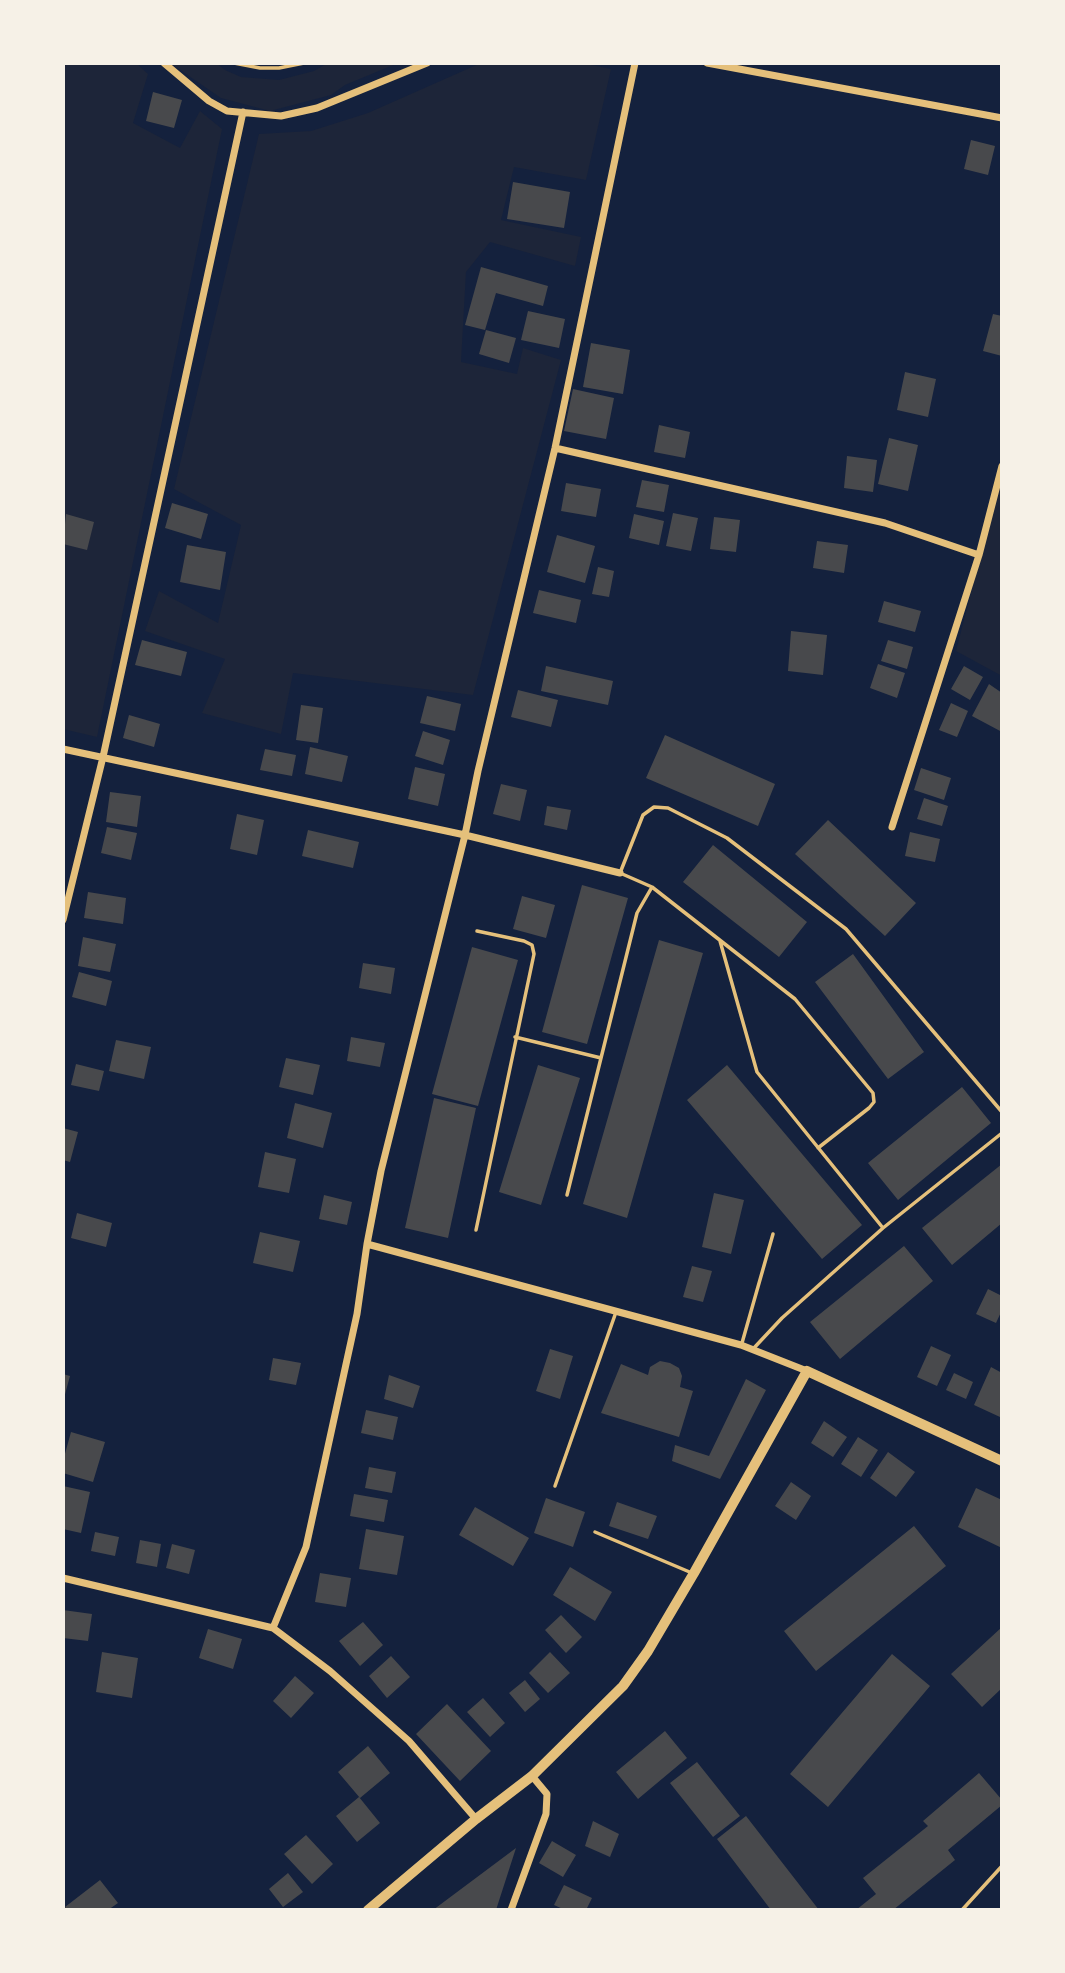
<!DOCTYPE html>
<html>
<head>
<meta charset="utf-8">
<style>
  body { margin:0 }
  #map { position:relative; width:1065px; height:1973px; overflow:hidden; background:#14213d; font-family:Ubuntu,sans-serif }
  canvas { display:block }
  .frame { position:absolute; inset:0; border:65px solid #f6f1e7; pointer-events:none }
</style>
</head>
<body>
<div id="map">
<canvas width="1065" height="1973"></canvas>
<div class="frame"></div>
</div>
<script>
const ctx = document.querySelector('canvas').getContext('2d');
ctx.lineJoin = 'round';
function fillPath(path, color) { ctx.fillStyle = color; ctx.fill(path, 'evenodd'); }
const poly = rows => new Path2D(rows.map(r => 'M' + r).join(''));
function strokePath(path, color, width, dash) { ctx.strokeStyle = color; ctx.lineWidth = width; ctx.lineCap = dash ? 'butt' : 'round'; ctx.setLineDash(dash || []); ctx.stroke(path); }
fillPath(poly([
  [63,63,136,63,148,74,133,123,180,148,200,111,222,129,97,737,63,729],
  [170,63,216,63,225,70,241,77,279,80,314,71,328,63,398,63,345,85,331,95,270,111,221,98],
  [481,63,582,63,611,69,586,180,514,167,501,220,581,237,575,266,490,242,466,272,461,362,517,374,523,348,561,360,473,695,293,673,281,734,202,713,225,659,145,631,159,591,218,623,241,525,174,489,259,134,311,131,368,113],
  [1002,473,1002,676,956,651]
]), '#1d2539');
fillPath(poly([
  [153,92,182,100,174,128,146,121],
  [971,140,995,146,988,175,964,169],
  [513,182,570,192,564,228,507,219],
  [481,267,548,286,543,306,496,293,485,330,465,325],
  [528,311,565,319,559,348,521,340],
  [993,314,1002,316,1002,356,983,351],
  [486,330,516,338,509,363,479,354],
  [591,343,630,350,623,394,583,387],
  [905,372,936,379,928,417,897,410],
  [573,389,614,398,606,439,564,431],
  [659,425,690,432,685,458,654,452],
  [889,438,918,445,908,491,878,484],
  [847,456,877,460,873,492,844,488],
  [642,480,669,485,664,512,636,507],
  [566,483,601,489,596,517,561,511],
  [172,503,208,514,201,539,165,528],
  [673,513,698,518,691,551,666,546],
  [66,514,94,522,87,550,63,544],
  [634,514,664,521,659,545,629,538],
  [714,517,740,520,736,552,710,549],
  [557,535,595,546,585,583,547,572],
  [817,541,848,545,844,573,813,568],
  [187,545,226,552,220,590,180,582],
  [598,567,614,571,609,597,592,594],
  [539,590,581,600,576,623,533,613],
  [884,601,921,611,915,632,878,622],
  [791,631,827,635,823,675,788,671],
  [142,640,187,652,181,676,135,665],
  [888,640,913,647,907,669,881,661],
  [878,664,905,673,897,698,870,688],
  [546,666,613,681,608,705,541,691],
  [964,666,983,677,970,700,951,689],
  [989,684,1002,693,1002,732,972,716],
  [518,690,558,700,551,727,511,717],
  [427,696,461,704,455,731,420,723],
  [951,703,968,711,957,737,939,730],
  [301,705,323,708,318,743,296,740],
  [129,715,160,724,154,747,123,738],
  [423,731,450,740,443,765,415,756],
  [665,735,775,784,758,826,646,778],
  [310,747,348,756,342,782,305,774],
  [265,749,296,755,292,776,260,770],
  [415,767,445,774,438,806,408,799],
  [921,768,951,778,944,800,914,790],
  [501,784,527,790,520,821,493,814],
  [110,792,141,796,137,827,106,822],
  [924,798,948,806,942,826,917,819],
  [547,806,571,810,567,830,544,825],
  [237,814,264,820,257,855,230,849],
  [828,820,916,903,885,936,795,854],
  [107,827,137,833,131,860,101,853],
  [308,830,359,842,353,868,302,856],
  [910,832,940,839,935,862,905,856],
  [713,845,807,922,779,957,683,882],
  [582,885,628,898,587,1044,542,1032],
  [88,892,126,898,123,924,84,918],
  [522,896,555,905,546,938,513,929],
  [83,937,116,944,110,972,78,966],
  [659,940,703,953,627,1218,583,1204],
  [472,947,518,960,478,1106,432,1094],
  [853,954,924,1052,888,1079,815,982],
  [363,963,395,968,391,994,359,988],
  [79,972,112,981,106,1006,72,997],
  [351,1037,385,1043,380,1067,347,1061],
  [116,1040,151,1047,144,1079,109,1071],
  [286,1058,320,1065,313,1095,279,1087],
  [76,1064,104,1071,99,1091,71,1085],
  [538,1065,580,1078,541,1205,499,1192],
  [727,1065,862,1225,822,1259,687,1100],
  [962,1087,991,1123,898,1200,868,1163],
  [434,1098,476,1108,448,1238,405,1228],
  [295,1103,332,1113,323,1148,287,1138],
  [63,1128,78,1132,70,1162,63,1160],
  [265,1152,296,1159,289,1193,258,1187],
  [1002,1164,1002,1223,952,1265,922,1228],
  [714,1193,744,1200,731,1254,702,1247],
  [324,1195,352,1202,347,1225,319,1219],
  [77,1213,112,1223,106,1247,71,1238],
  [260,1232,300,1241,293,1272,253,1263],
  [904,1246,933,1281,840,1359,810,1322],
  [692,1266,712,1271,703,1302,683,1297],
  [988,1289,1002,1296,1002,1310,996,1323,976,1314],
  [931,1346,951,1355,937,1386,917,1377],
  [550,1349,573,1356,560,1399,536,1391],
  [273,1358,301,1363,296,1385,269,1380],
  [660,1361,670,1363,679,1368,682,1376,680,1387,693,1391,679,1437,601,1413,621,1364,648,1375,650,1367],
  [991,1367,1002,1373,1000,1417,974,1405],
  [954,1373,973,1382,966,1399,946,1390],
  [63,1374,70,1376,64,1398,63,1398],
  [389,1375,420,1386,413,1408,384,1399],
  [746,1379,766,1390,720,1479,672,1461,675,1445,709,1456],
  [366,1410,398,1417,393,1440,361,1433],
  [824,1421,847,1437,833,1457,811,1443],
  [71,1432,105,1442,93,1482,63,1473,63,1461],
  [858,1437,878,1450,861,1477,841,1464],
  [888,1452,915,1472,896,1497,870,1478],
  [369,1467,396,1472,392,1493,365,1488],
  [791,1482,811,1496,796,1520,775,1506],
  [63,1486,90,1492,81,1533,63,1529],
  [976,1488,1002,1500,1002,1548,958,1527],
  [354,1494,388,1500,384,1522,350,1516],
  [546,1498,585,1512,573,1547,534,1533],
  [617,1502,657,1516,648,1539,609,1526],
  [475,1507,529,1538,513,1566,459,1535],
  [914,1526,946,1566,816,1671,784,1631],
  [366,1529,404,1536,397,1575,359,1569],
  [95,1532,119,1537,115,1556,91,1551],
  [140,1540,161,1544,157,1567,136,1563],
  [172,1544,195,1550,189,1574,166,1568],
  [570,1567,612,1592,595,1621,553,1595],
  [320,1573,351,1578,346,1607,315,1602],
  [63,1610,92,1614,88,1641,63,1638],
  [561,1615,582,1637,566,1653,545,1630],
  [363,1622,383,1645,360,1666,339,1641],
  [1002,1627,1002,1688,982,1707,951,1674],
  [208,1629,242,1639,233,1669,199,1658],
  [102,1652,138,1658,132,1698,96,1692],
  [550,1652,570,1673,548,1693,529,1673],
  [892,1654,930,1686,828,1807,790,1774],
  [391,1656,410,1677,387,1698,369,1676],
  [295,1676,314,1693,291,1718,273,1701],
  [525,1680,540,1699,525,1712,509,1693],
  [483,1698,505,1723,490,1737,467,1712],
  [447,1704,491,1751,460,1781,416,1734],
  [665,1731,687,1758,638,1799,616,1772],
  [368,1746,390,1773,360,1798,338,1772],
  [697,1762,740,1816,713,1837,670,1783],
  [979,1773,1002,1800,1002,1805,948,1850,955,1860,893,1910,856,1910,876,1894,863,1878,928,1826,923,1821],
  [359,1797,380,1823,357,1842,336,1816],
  [746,1816,819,1910,771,1910,717,1839],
  [593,1821,619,1834,610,1857,585,1846],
  [306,1835,333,1864,312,1884,284,1854],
  [552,1841,576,1855,563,1877,539,1863],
  [516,1848,496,1910,433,1910],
  [288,1873,303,1892,283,1907,269,1889],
  [100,1880,118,1903,108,1910,67,1910,65,1907],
  [564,1885,592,1898,586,1910,565,1910,554,1905]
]), '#48494c');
strokePath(poly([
  [234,63,260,68,279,68,304,63]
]), '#e5c07b', 3.5);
strokePath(poly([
  [720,941,757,1072,883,1228],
  [515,1037,601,1058],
  [818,1148,869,1108,874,1102,873,1093,795,999,652,887,620,873,643,815,654,807,668,808,727,838,846,929,1002,1112],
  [567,1195,637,913,652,887],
  [476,1230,534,954,532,945,524,941,477,931],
  [742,1343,773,1234],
  [753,1349,782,1318,883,1228,1002,1133],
  [555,1486,616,1312],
  [595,1532,692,1573],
  [962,1910,1002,1866]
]), '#e5c07b', 3.5);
strokePath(poly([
  [164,63,209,101,227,111,281,116,317,108,427,63],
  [707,63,1002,118],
  [555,448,885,523,979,555],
  [63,749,465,835,620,873],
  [892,827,979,555,1002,466],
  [63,920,103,757,243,112],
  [367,1244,741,1345,807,1371],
  [63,1578,273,1628,330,1671,409,1741,476,1819],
  [273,1628,306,1547,357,1314,367,1244,381,1171,465,835,478,771,555,448,635,63],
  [511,1910,546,1814,547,1794,532,1776]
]), '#e5c07b', 7);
strokePath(poly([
  [368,1910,476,1819,532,1776,623,1686,648,1651,694,1573,807,1371,1002,1461]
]), '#e5c07b', 10);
</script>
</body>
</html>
